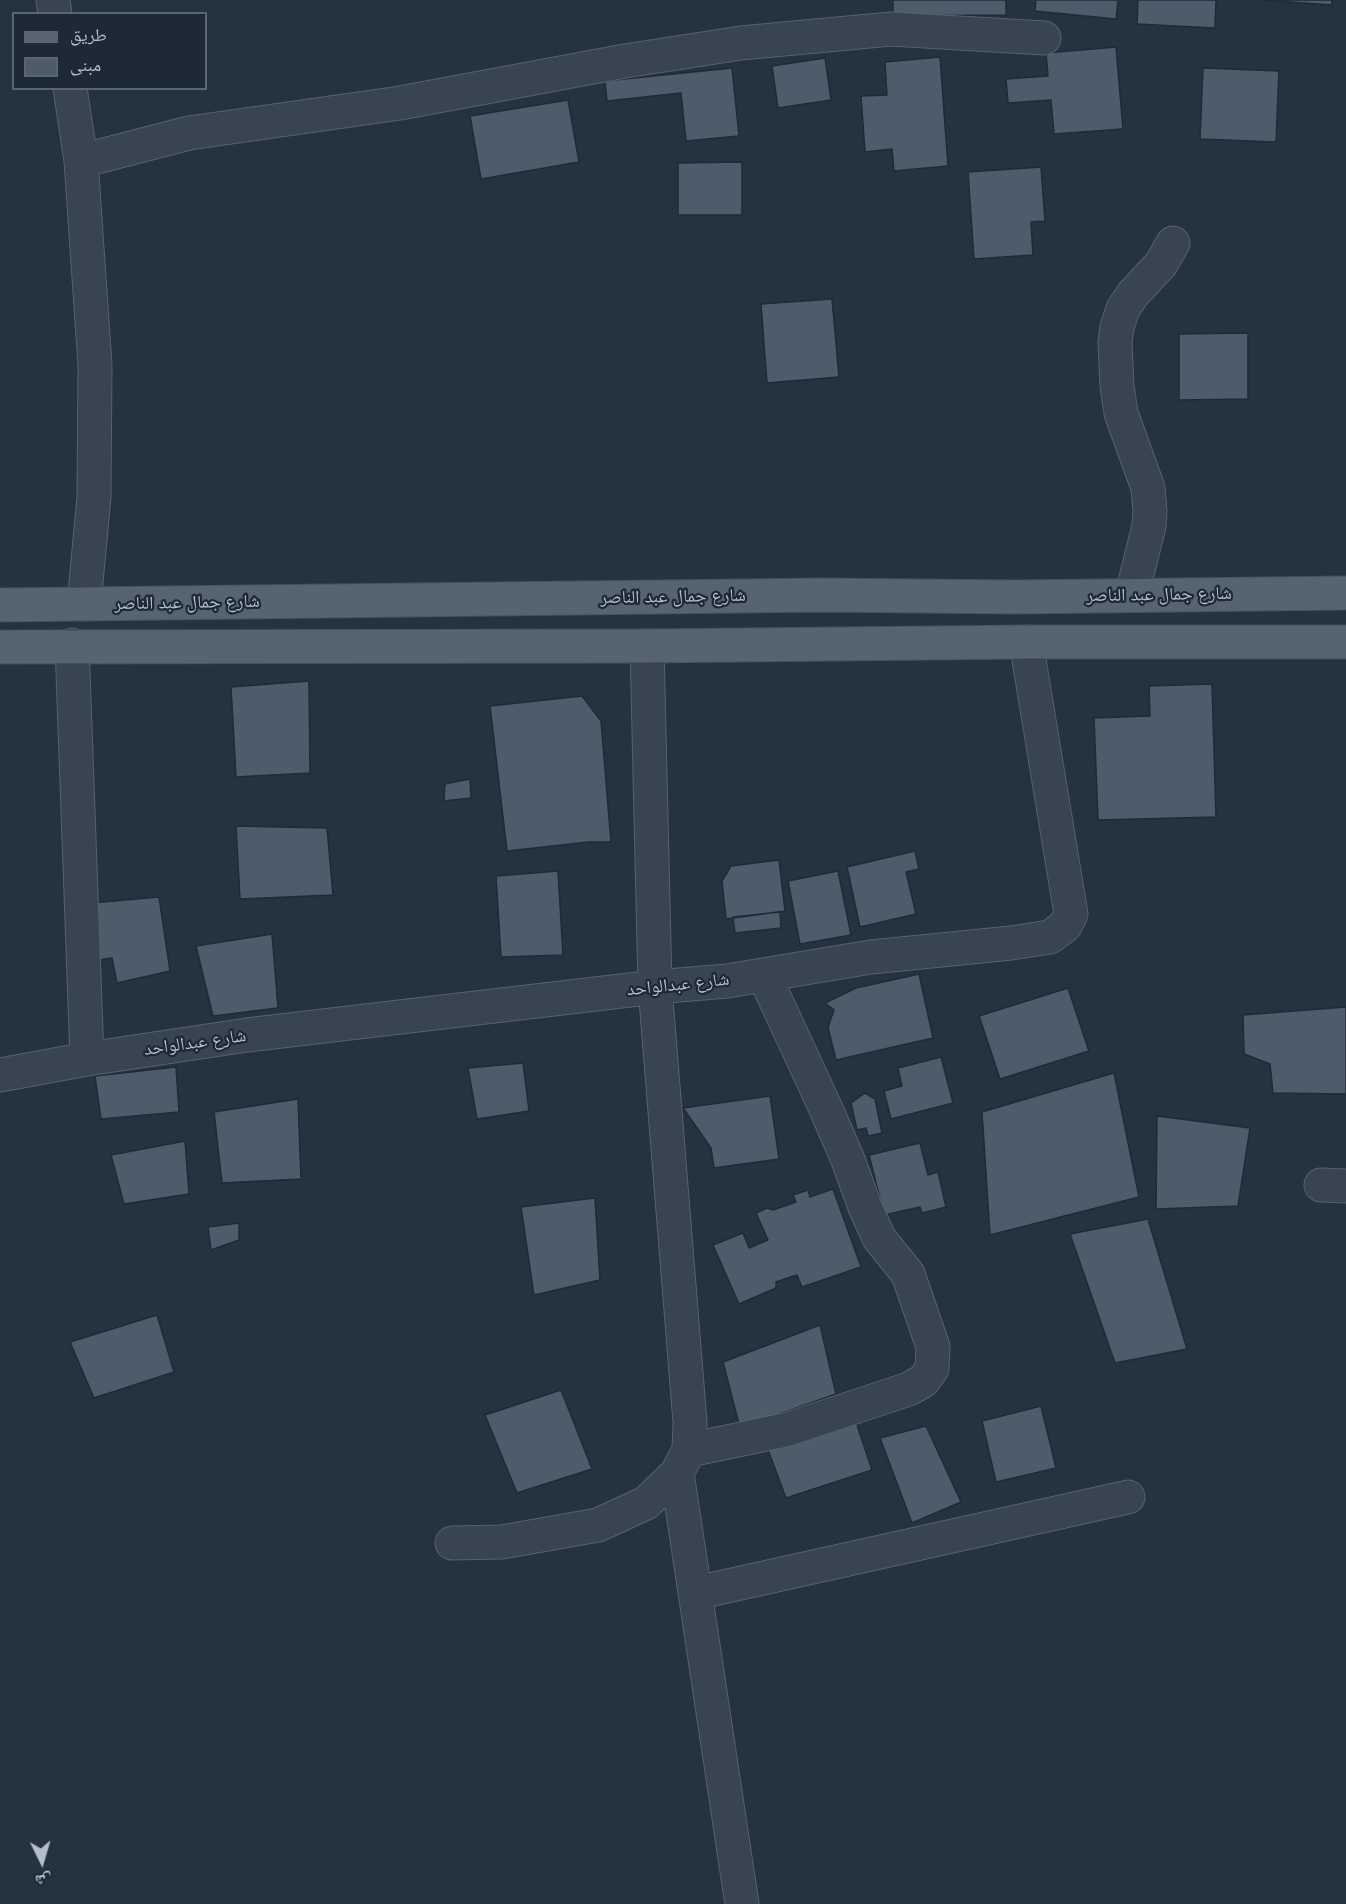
<!DOCTYPE html>
<html>
<head>
<meta charset="utf-8">
<style>
  body { margin:0 }
  #map { position:relative; width:1346px; height:1904px; overflow:hidden; background:#243340; font-family:Arial,"Noto Naskh Arabic",sans-serif }
  canvas { display:block }
  .legend { position:absolute; left:12px; top:12px; width:195px; height:78px; box-sizing:border-box; background:#1d2934; border:2px solid #5a6570; margin:0; padding:8px 10px; list-style:none; font-size:18px; color:#b5bfca }
  .legend li { display:flex; align-items:center; gap:12px; height:30px }
  .legend b { width:30px; border:2px solid #5a6570 }
  .north { position:absolute; left:12px; top:1832px; width:60px; height:60px; -webkit-text-stroke:4px #1d2934; paint-order:stroke; rotate:175deg; font-size:16px; font-weight:700; line-height:24px; text-align:center; color:#b5bfca }
  .north::after { content:''; display:block; margin:auto; width:21px; height:27px; background:#b5bfca; clip-path:polygon(50% 0,100% 100%,50% 72%,0 100%) }
</style>
</head>
<body>
<div id="map">
<canvas width="1346" height="1904"></canvas>
<ul class="legend">
<li><b style="height:8px;background:#56646f"></b>طريق</li>
<li><b style="height:16px;background:#4d5c6b"></b>مبنى</li>
</ul>
<div class="north">ش</div>
</div>
<script>
const ctx = document.querySelector('canvas').getContext('2d');
ctx.lineJoin = 'round';
function fillPath(path, color) { ctx.fillStyle = color; ctx.fill(path, 'evenodd'); }
const poly = rows => new Path2D(rows.map(r => 'M' + r).join(''));
function strokePath(path, color, width, dash) { ctx.strokeStyle = color; ctx.lineWidth = width; ctx.lineCap = dash ? 'butt' : 'round'; ctx.setLineDash(dash || []); ctx.stroke(path); }
function write(font, color, halo, rows, align = 'center') {
  ctx.font = font + ' Arial,"Noto Naskh Arabic",sans-serif'; ctx.lineWidth = 4.5; ctx.setLineDash([]); ctx.textBaseline = 'middle'; ctx.strokeStyle = halo; ctx.fillStyle = color; for (const [text, x, y, turn = 0] of rows) {
    ctx.save(); ctx.translate(x, y); ctx.rotate((+turn || 0) * Math.PI / 180); ctx.textAlign = isNaN(turn) ? turn : align; if (halo) ctx.strokeText(text, 0, 0); ctx.fillText(text, 0, 0); ctx.restore();
  }
}
const building = poly([
  [893,0,1006,0,1006,15,893,16,893,0],
  [1036,0,1118,0,1116,19,1035,11,1036,0],
  [1138,0,1216,0,1215,28,1137,24,1138,0],
  [1262,0,1332,0,1332,5,1262,0],
  [1116,47,1123,129,1054,134,1051,100,1008,103,1006,79,1048,76,1046,53,1116,47],
  [940,57,948,166,894,171,892,149,865,152,861,96,887,95,885,62,940,57],
  [825,58,831,100,778,108,772,66,825,58],
  [732,68,739,136,686,141,681,93,607,101,605,81,732,68],
  [1203,68,1279,71,1276,142,1200,139,1203,68],
  [568,100,579,162,481,179,470,116,568,100],
  [742,162,742,215,678,215,678,163,742,162],
  [1041,167,1045,221,1031,222,1033,255,974,259,968,172,1041,167],
  [832,299,839,377,767,383,761,304,832,299],
  [1248,333,1248,399,1179,400,1179,334,1248,333],
  [309,681,310,773,236,777,231,687,309,681],
  [1212,684,1216,817,1098,820,1094,718,1150,716,1149,686,1212,684],
  [582,696,601,721,611,842,589,842,507,851,490,706,582,696],
  [470,779,471,798,444,801,445,784,470,779],
  [236,826,327,828,333,895,240,899,236,826],
  [915,851,919,869,906,872,916,914,860,927,847,867,915,851],
  [779,860,785,911,726,919,722,881,731,866,779,860],
  [558,871,563,955,501,957,496,876,558,871],
  [838,871,851,935,800,944,788,881,838,871],
  [159,897,170,971,117,983,112,958,98,960,91,903,159,897],
  [780,912,781,928,735,933,733,917,780,912],
  [272,934,278,1008,213,1016,196,946,272,934],
  [919,974,933,1038,836,1060,828,1027,834,1010,825,1003,856,988,919,974],
  [1068,988,1089,1051,1000,1079,979,1016,1068,988],
  [1346,1007,1346,1094,1273,1093,1270,1064,1244,1054,1243,1015,1346,1007],
  [941,1057,953,1103,891,1119,884,1091,902,1086,898,1068,941,1057],
  [523,1063,529,1111,477,1119,468,1068,523,1063],
  [176,1067,179,1112,101,1119,95,1076,176,1067],
  [1114,1073,1139,1197,990,1235,982,1112,1114,1073],
  [865,1093,875,1099,882,1133,868,1136,866,1128,857,1130,851,1103,865,1093],
  [770,1096,779,1159,714,1168,711,1148,683,1108,770,1096],
  [298,1099,301,1179,222,1183,214,1112,298,1099],
  [1157,1116,1250,1128,1238,1206,1156,1209,1157,1116],
  [185,1141,189,1194,124,1204,111,1155,185,1141],
  [920,1143,928,1175,938,1172,946,1207,922,1213,920,1207,884,1215,869,1155,920,1143],
  [833,1189,861,1267,802,1287,797,1275,776,1282,776,1288,739,1304,713,1245,743,1233,749,1248,768,1240,756,1213,767,1208,773,1210,796,1202,793,1195,808,1190,810,1197,833,1189],
  [595,1198,600,1280,534,1295,521,1207,595,1198],
  [1148,1219,1187,1349,1115,1363,1070,1234,1148,1219],
  [239,1223,239,1240,211,1250,208,1227,239,1223],
  [157,1315,174,1372,94,1398,70,1342,157,1315],
  [820,1325,836,1394,740,1428,723,1362,820,1325],
  [561,1390,592,1469,517,1493,485,1415,561,1390],
  [1041,1406,1056,1468,996,1482,982,1421,1041,1406],
  [856,1422,872,1470,786,1498,767,1447,856,1422],
  [926,1426,961,1502,912,1523,880,1438,926,1426]
]);
fillPath(building, '#4d5c6b');
strokePath(building, '#1f2b36', 1.5);
const minor = poly([
  [53,0,55,14],
  [70,88,81,161,189,133,400,103,625,61,741,43,891,29,1044,38],
  [81,161,95,365,94,497,84,604],
  [1132,594,1149,526,1150,511,1148,488,1121,413,1117,386,1115,342,1117,327,1123,309,1133,294,1161,264,1173,243],
  [72,645,87,1059],
  [0,1075,87,1059,247,1035,655,987,727,981,871,957,1011,943,1050,937,1065,926,1071,914,1026,642],
  [1321,1185,1346,1186],
  [689,1450,785,1430,909,1389,923,1381,932,1369,933,1347,908,1274,879,1238,865,1207,848,1160,826,1109,764,975],
  [677,1473,742,1904],
  [452,1543,502,1542,598,1525,646,1503,677,1473,689,1450,690,1422,655,987,647,646],
  [696,1593,1128,1497]
]);
const major = poly([
  [0,605,823,595,1015,597,1346,593],
  [0,647,647,646,1026,642,1346,642]
]);
strokePath(minor, '#56626d', 35);
strokePath(major, '#45505b', 35);
strokePath(minor, '#38444f', 33);
strokePath(major, '#56646f', 33);
write('18px', '#b5bfca', '#1d2934', [
  ["شارع جمال عبد الناصر",1159,595,-1],
  ["شارع جمال عبد الناصر",673,597,-1],
  ["شارع جمال عبد الناصر",187,603,-1],
  ["شارع عبدالواحد",678,985,-6],
  ["شارع عبدالواحد",195,1043,-8]
]);
</script>
</body>
</html>
